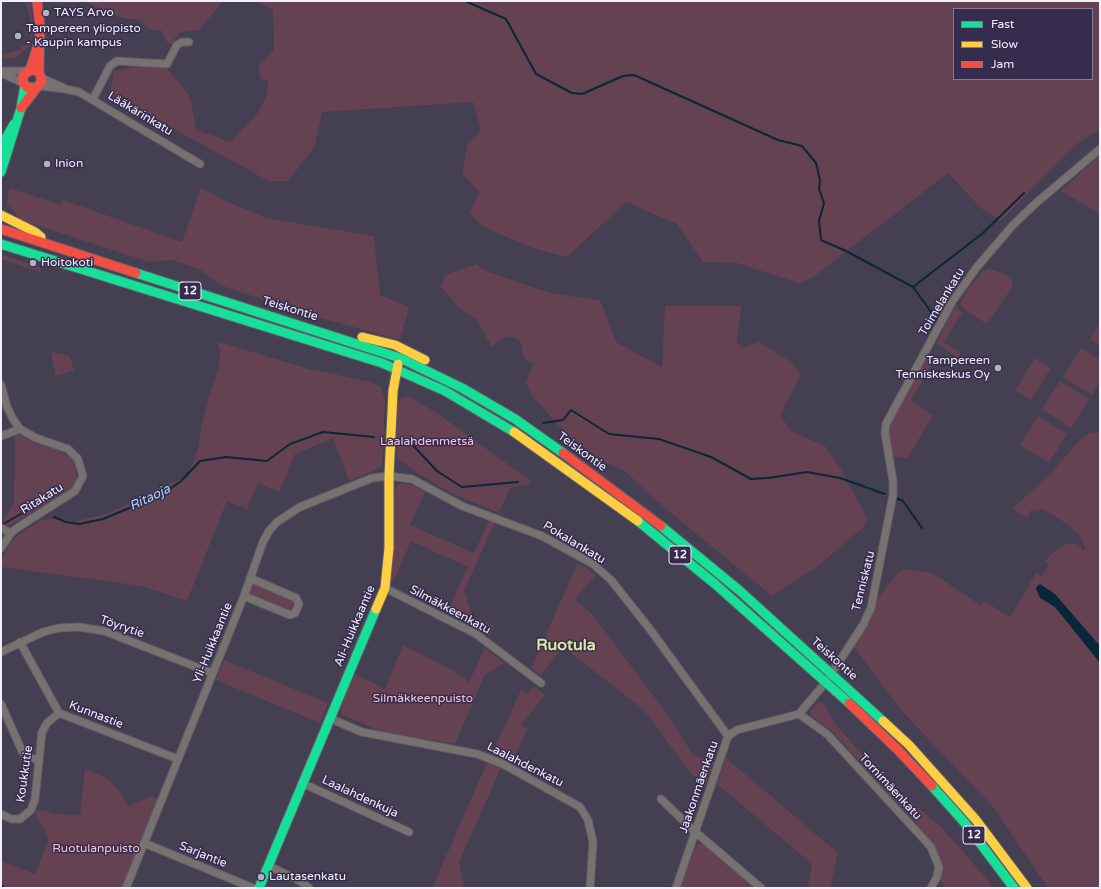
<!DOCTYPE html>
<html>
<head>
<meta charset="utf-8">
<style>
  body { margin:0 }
  #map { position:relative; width:1101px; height:889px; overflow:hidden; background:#443f51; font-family:"Varela Round",sans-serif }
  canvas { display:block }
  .frame { position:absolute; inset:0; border:2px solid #f1eefc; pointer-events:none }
  .legend { position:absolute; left:953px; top:8px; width:140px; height:72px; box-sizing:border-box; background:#362c4e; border:1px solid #817a94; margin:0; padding:5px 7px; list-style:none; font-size:12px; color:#f1eefc }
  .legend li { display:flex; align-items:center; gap:8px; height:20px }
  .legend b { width:20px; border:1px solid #817a94 }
</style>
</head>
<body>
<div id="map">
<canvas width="1101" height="889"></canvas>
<div class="frame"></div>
<ul class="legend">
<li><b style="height:5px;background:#16e098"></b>Fast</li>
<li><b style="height:5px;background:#ffcf43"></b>Slow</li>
<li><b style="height:5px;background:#f24e42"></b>Jam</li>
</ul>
</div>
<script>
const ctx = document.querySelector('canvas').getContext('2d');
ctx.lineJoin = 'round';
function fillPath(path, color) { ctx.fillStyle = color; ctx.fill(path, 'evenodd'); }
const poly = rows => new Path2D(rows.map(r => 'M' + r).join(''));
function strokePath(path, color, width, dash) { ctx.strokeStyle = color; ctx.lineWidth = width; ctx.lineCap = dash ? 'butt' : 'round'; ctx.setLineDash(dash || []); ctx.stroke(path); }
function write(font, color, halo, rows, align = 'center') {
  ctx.font = font + ' "Varela Round",sans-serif'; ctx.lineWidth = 3; ctx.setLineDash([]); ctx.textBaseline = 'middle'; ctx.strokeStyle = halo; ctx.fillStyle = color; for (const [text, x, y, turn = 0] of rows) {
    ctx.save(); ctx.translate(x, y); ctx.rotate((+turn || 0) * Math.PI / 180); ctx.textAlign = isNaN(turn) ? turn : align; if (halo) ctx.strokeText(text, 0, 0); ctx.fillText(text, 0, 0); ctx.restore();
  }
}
fillPath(poly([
  [84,1,223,1,199,30,181,32,175,38,173,44,167,42,161,30,151,30,139,20,122,18],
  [256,1,1100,1,1100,129,1077,144,1000,221,981,208,948,173,812,278,799,283,737,263,703,262,677,224,626,202,567,257,536,249,490,230,479,223,470,213,479,192,462,173,468,143,481,131,473,102,322,112,314,148,288,181,269,181,110,94,114,71,138,67,165,66,189,95,197,130,230,142,257,114,267,95,268,81,261,79,258,67,274,50,273,10],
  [954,9,1092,9,1092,79,954,79],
  [31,2,33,29,30,46,15,58,1,58,1,55,22,49,21,45,26,46,31,36,32,28,26,3],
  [1100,155,1100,214,1061,191],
  [201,187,221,199,266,218,374,236,380,295,409,307,400,340,324,319,222,286,199,269,172,260,149,262,21,220,7,204,9,188,61,205,63,200,182,242],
  [1,254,41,268,40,272,1,259],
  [476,264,486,271,529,286,554,294,600,300,616,342,662,367,665,306,741,306,737,341,742,348,759,342,791,362,801,374,780,415,791,431,825,446,839,466,867,518,865,526,818,566,772,596,653,498,625,471,602,461,566,434,543,408,531,395,526,382,533,364,523,357,522,344,515,337,503,338,492,347,476,319,459,308,441,287,445,275],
  [990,269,1005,274,1012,281,1013,286,987,324,962,308,960,303,968,289,984,270],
  [955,306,962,313,944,342,961,353,958,358,936,343],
  [1100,323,1100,345,1090,339],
  [216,341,309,369,371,382,381,387,385,400,382,467,349,481,333,438,295,454,279,492,258,483,247,509,227,501,187,601,142,586,1,567,1,559,12,541,19,534,40,521,57,517,73,522,109,513,162,486,188,477,198,448,202,423,209,397,219,367,220,350],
  [1081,348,1100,360,1100,382,1092,395,1063,377],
  [51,352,70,356,74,371,55,376],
  [931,354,939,360,935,359,911,400,933,415,907,459,892,456,889,438,891,422,927,356],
  [1035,358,1051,368,1031,400,1015,390],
  [1060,381,1089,399,1071,428,1042,409],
  [408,396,437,413,528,479,532,484,510,488,499,513,449,492,419,474,397,458,397,405,400,398],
  [1038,416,1067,434,1049,463,1020,445],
  [1100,429,1100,888,1048,888,994,808,900,709,854,647,871,618,877,599,898,573,903,569,932,573,980,605,984,601,1010,617,1036,573,1042,576,1049,564,1045,561,1051,554,1062,546,1070,543,1077,544,1083,550,1085,549,1081,536,1064,522,1041,508,1038,512,1032,509,1027,518,1012,509,1051,473,1078,442,1090,432,1095,433],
  [20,435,35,444,55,449,71,458,76,463,76,483,71,489,11,525,2,525,1,523,14,503,15,436],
  [404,483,413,485,425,492,410,525,474,553,489,521,495,522,464,591,473,617,495,626,490,636,447,613,468,567,411,541,396,576,390,585,395,538,395,491,397,485],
  [578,563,596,575,575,599,592,614,668,715,693,755,714,762,705,786,690,772,644,710,563,647,541,675,531,668],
  [256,583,296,601,295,609,290,612,249,595,251,585],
  [403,645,454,671,469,682,485,648,504,663,485,675,455,744,380,731,341,714,343,701,355,674,385,689],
  [224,660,328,703,320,723,216,680],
  [536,687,545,695,521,725,528,730,511,762,492,754,521,690,527,694,532,688],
  [819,702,823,703,834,722,878,773,892,786,941,827,987,879,993,888,945,888,940,881,942,867,935,845,841,741,831,730,812,717,810,712],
  [726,758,838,853,830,888,808,888,812,864,717,784],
  [487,763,501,768,459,862,464,888,432,888],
  [85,768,107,779,118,789,128,806,153,796,158,801,122,888,1,888,1,861,35,874,49,838,36,816,36,809,57,814,80,815],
  [699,843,708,846,756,888,681,888,695,847]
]), '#644251');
fillPath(poly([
  [1040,584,1055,594,1100,646,1100,663,1055,607,1040,598,1036,589,1037,586]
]), '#0a2739');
strokePath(poly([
  [465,1,506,19,536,74,572,93,582,94,623,76,634,75,778,140,802,146,816,163,820,180,819,189,824,203,819,221,821,240,846,251,913,287,937,320],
  [913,287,983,233,1024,193],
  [543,423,563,420,571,410,609,434,659,439,711,457,751,479,768,478,807,472,840,478,885,494],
  [398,445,408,440,437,471,462,487,518,482],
  [896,498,903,501,922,528],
  [54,517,66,522,79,524,103,519,163,494,181,481,200,461,226,457,267,461,290,444,323,432,374,437],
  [3,524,37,505],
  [1,885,5,888]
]), '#0a2739', 2);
const street = poly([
  [1,71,27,71],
  [1,73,23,83],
  [42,78,64,88],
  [39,86,65,89,79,92,200,164],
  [93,99,110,66,117,61,167,64,177,45,182,42,189,42],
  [1,385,7,407,13,419,20,429,36,438,68,449,78,459,83,476,75,491,17,528,11,533,1,548],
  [1,436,20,429],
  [1,528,11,533],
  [385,588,476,634,541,683],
  [244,596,290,615,295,613,299,604,296,598,250,578],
  [20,642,59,713,178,759],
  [1,652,43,632,59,628,79,627,104,631,212,673],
  [1,704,22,751,28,757,39,760],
  [799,714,827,734,931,847,939,867,937,877,931,888],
  [329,718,362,732,477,754,503,764,580,807,588,820,593,842,590,888],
  [302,783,409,832],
  [661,799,692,829,761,888],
  [1,814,11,819,20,819,31,810,35,799,42,732,47,723,59,713],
  [144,843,253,888],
  [269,866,300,881,309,888],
  [126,888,244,596,263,542,269,531,277,522,300,507,372,478,389,476,412,479,462,506,542,536,593,564,611,580,649,628,728,736],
  [676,888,728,736,737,730,799,714,826,682,863,625,871,608,893,495,893,481,885,433,886,424,952,302,977,267,1013,225,1036,203,1100,149]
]);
const fast = poly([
  [1,147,14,124],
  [1,172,21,108,25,85],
  [1,244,382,363,445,391,514,432],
  [136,273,400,358,462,388,515,419,563,453],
  [638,521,715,584,849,703],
  [661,526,740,591,883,721],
  [932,786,964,822,1014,888],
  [259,888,376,609]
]);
const slow = poly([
  [1,215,35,232,41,237],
  [362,337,395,345,425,360],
  [514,432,638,521],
  [376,609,385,588,389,548,389,476,393,391,398,364],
  [883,721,909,745,976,820,1027,888]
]);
const jam = poly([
  [37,1,40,26,39,72],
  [30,70,37,48],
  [21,108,42,81,39,72,34,70,28,71,23,76,23,83,27,87,36,88],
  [1,229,136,273],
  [563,453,661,526],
  [849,703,897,749,932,786]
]);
strokePath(street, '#615d6b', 9);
strokePath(fast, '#615d6b', 11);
strokePath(slow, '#615d6b', 11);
strokePath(jam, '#615d6b', 11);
strokePath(street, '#77716f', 7);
strokePath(fast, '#16e098', 9);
strokePath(slow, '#ffcf43', 9);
strokePath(jam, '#f24e42', 9);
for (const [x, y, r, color] of [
  [46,13,4,"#b4b1c0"],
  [18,36,4,"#b4b1c0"],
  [47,164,4,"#b4b1c0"],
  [33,263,4,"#b4b1c0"],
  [998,368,4,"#b4b1c0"],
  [261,877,4,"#b4b1c0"]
]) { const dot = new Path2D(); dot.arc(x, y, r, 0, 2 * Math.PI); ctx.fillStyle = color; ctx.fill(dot); strokePath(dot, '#362c4e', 1.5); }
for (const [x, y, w] of [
  [190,291,22],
  [680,555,22],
  [974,835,22]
]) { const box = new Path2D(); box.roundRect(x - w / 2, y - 9, w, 18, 3); ctx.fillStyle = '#362c4e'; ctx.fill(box); strokePath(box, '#f1eefc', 1); }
write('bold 11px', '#f1eefc', null, [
  ["12",190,291],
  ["12",680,555],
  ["12",974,835]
]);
write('12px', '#f1eefc', '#362c4e', [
  ["TAYS Arvo",54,13],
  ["Tampereen yliopisto",26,29],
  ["- Kaupin kampus",26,43],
  ["Inion",55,164],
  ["Hoitokoti",41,263],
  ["Tampereen",990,361,"right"],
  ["Tenniskeskus Oy",990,375,"right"],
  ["Lautasenkatu",269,877]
], 'left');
write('12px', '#f1eefc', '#362c4e', [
  ["Lääkärinkatu",140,114,31],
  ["Toimelankatu",942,302,-59],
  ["Teiskontie",290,309,17],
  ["Teiskontie",582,452,36],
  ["Ritakatu",42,499,-32],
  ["Pokalankatu",574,543,31],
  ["Tenniskatu",864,581,-76],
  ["Silmäkkeenkatu",450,610,28],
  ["Ali-Huikkaantie",355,626,-67],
  ["Töyrytie",122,627,19],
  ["Yli-Huikkaantie",213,643,-68],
  ["Teiskontie",834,659,42],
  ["Kunnastie",96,715,21],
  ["Laalahdenkatu",525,765,27],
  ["Koukkutie",25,774,-82],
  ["Jaakonmäenkatu",699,787,-71],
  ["Tornimäenkatu",890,787,47],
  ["Laalahdenkuja",360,797,25],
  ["Sarjantie",203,855,22]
]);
write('12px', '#fbc3d6', '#362c4e', [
  ["Laalahdenmetsä",427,442],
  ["Silmäkkeenpuisto",423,699],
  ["Ruotulanpuisto",96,849]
]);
write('italic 13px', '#a7d9f8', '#362c4e', [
  ["Ritaoja",150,498,-26]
]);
write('bold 16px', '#dcea9d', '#362c4e', [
  ["Ruotula",566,646]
]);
</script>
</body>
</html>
